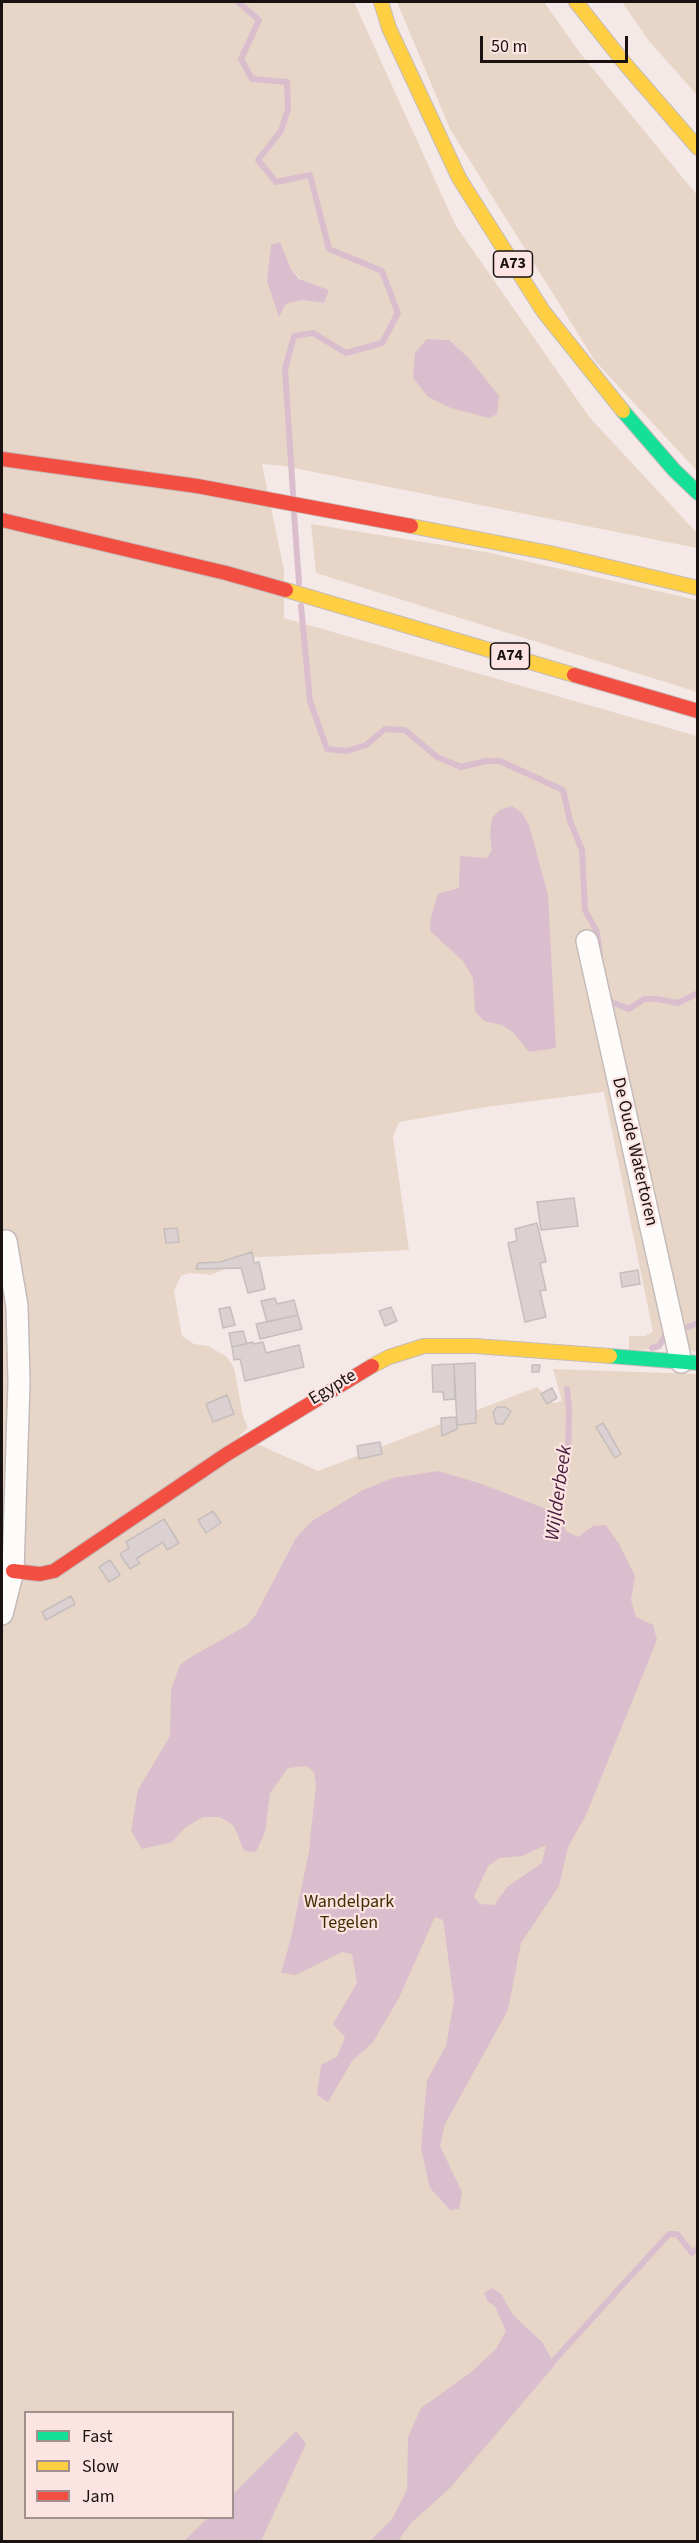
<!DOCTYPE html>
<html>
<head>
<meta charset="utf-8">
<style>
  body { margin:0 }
  #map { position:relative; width:699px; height:2543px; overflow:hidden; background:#f5e9e7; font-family:"Source Sans 3",sans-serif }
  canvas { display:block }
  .frame { position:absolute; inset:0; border:3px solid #191211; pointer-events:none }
  .legend { position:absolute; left:24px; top:2411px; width:210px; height:108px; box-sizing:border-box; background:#fbe4e1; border:2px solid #a1908e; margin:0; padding:8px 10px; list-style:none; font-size:18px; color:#191211 }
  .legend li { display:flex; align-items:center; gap:12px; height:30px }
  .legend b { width:30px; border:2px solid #a1908e }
  .scale { position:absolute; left:480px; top:36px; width:148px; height:27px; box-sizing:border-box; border:3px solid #191211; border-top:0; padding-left:8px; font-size:18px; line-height:21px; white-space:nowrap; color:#191211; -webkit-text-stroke:4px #fbe4e1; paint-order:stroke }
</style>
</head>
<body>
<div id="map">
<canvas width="699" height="2543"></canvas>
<div class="frame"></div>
<ul class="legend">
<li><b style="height:8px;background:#16e098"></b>Fast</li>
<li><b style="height:8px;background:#ffcf43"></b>Slow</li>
<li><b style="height:8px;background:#f24e42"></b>Jam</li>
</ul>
<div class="scale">50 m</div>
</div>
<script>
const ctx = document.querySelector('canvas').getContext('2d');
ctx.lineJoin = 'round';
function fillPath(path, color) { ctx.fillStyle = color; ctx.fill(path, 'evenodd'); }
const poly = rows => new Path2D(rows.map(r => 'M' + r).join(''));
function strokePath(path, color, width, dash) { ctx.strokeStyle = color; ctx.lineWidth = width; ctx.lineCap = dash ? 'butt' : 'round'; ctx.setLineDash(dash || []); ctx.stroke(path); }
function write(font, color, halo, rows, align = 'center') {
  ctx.font = font + ' "Source Sans 3",sans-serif'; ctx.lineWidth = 4.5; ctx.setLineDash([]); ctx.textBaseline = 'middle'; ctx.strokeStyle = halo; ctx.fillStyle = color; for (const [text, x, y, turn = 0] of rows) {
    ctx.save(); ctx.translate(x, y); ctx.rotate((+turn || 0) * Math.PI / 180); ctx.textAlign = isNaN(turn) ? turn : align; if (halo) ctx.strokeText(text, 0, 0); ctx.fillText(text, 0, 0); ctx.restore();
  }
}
fillPath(poly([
  [2,2,354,2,456,226,590,418,697,533,697,548,284,466,262,464,284,570,284,618,697,736,697,1353,667,1341,660,1349,629,1350,629,1336,645,1336,653,1332,604,1092,486,1107,399,1122,393,1137,409,1250,241,1258,228,1268,211,1275,189,1273,181,1276,174,1291,182,1336,194,1344,208,1346,227,1357,234,1368,243,1416,248,1428,239,1436,318,1471,537,1387,553,1403,562,1401,553,1369,697,1374,697,2541,2,2542],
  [280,243,291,269,323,303,302,300,286,304,279,317],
  [427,339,449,340,468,357],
  [26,2412,232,2412,232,2518,26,2518],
  [397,2,544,2,580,53,697,195,697,471,595,361,450,129],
  [622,2,697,2,697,95,649,41],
  [311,524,486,552,697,600,697,692,316,573]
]), '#e7d6c7');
fillPath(poly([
  [280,242,291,269,299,279,329,290,324,303,302,300,286,304,279,317,267,281,271,245],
  [427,339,449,340,468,357,499,396,497,414,489,418,451,408,428,397,413,378,415,353],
  [512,806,522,813,529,825,548,895,556,1048,529,1052,514,1033,502,1025,484,1021,475,1011,473,978,463,961,430,931,431,917,438,894,459,888,460,856,487,858,492,850,490,833,492,818,500,810],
  [438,1471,482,1484,559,1514,566,1531,578,1537,593,1526,606,1525,619,1544,635,1576,631,1600,636,1617,653,1625,657,1640,586,1815,568,1847,559,1886,521,1943,508,2010,445,2124,440,2146,462,2192,459,2209,450,2210,430,2188,421,2148,427,2080,446,2046,454,2000,443,1920,435,1917,399,1998,373,2042,352,2061,328,2102,317,2095,321,2065,337,2057,345,2037,333,2024,357,1983,352,1954,342,1952,296,1975,281,1973,291,1938,309,1851,316,1784,314,1772,307,1766,288,1768,270,1793,265,1832,256,1852,244,1851,234,1826,220,1817,203,1817,186,1827,172,1842,142,1849,131,1831,138,1790,170,1736,171,1690,180,1665,191,1657,246,1626,255,1616,296,1538,312,1521,363,1490,393,1478],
  [546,1845,542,1863,507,1887,494,1905,480,1904,474,1897,488,1866,499,1858,522,1856],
  [492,2288,501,2294,513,2315,542,2342,555,2365,450,2488,411,2523,398,2541,370,2541,392,2519,407,2490,408,2437,421,2408,470,2373,496,2349,506,2331,495,2306,488,2302,484,2293],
  [296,2431,306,2444,261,2541,184,2541,208,2518,232,2518,233,2494]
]), '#dabece');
strokePath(poly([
  [238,2,259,20,241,59,252,79,287,82,288,109,281,131,258,160,276,182,310,175,329,249,382,271,398,313,382,343,346,353,313,333,294,336,285,369,293,494],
  [294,513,299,583],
  [301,606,310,701,327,749,347,751,366,745,385,729,405,730,437,757,461,767,486,761,500,761,563,790,570,821,582,850,585,910,597,932,600,955],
  [608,998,609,1001,629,1009,644,999,657,999,678,1003,698,993],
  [688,1327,698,1323],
  [652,1348,659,1346,667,1332],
  [557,1519,568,1456,569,1409,567,1389],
  [548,2367,669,2234,677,2234,692,2253,698,2248]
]), '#dabece', 6);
const building = poly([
  [574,1198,578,1226,541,1230,537,1202,574,1198],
  [537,1223,546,1262,540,1263,546,1290,540,1291,546,1317,525,1322,508,1243,517,1241,515,1229,537,1223],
  [177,1228,179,1242,166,1243,164,1229,177,1228],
  [252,1252,254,1263,259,1262,265,1289,248,1293,241,1268,196,1269,198,1263,220,1262,252,1252],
  [638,1270,640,1284,622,1287,620,1273,638,1270],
  [275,1298,277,1304,294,1300,298,1315,267,1322,261,1301,275,1298],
  [230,1307,235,1325,223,1328,219,1309,230,1307],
  [391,1307,397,1321,385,1326,379,1311,391,1307],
  [298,1315,302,1329,260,1339,256,1324,298,1315],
  [243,1331,247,1344,232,1347,229,1333,243,1331],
  [253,1342,254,1344,263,1342,266,1353,299,1345,304,1367,245,1381,240,1359,234,1360,232,1347,253,1342],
  [475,1363,476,1423,457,1425,454,1364,475,1363],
  [454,1364,455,1399,444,1400,443,1392,433,1392,432,1365,454,1364],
  [532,1365,540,1365,539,1372,532,1372,532,1365],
  [552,1388,557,1398,547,1404,541,1394,552,1388],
  [227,1395,234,1414,213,1422,206,1404,227,1395],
  [497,1407,505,1407,511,1411,503,1424,496,1424,493,1413,497,1407],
  [456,1417,457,1429,442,1436,441,1418,456,1417],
  [603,1423,621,1454,615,1458,596,1427,603,1423],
  [380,1442,382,1454,359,1459,357,1446,380,1442],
  [213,1511,221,1523,206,1533,198,1520,213,1511],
  [164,1519,179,1543,167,1550,163,1542,136,1559,140,1563,130,1569,120,1554,129,1548,126,1542,164,1519],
  [110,1560,120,1575,109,1582,99,1567,110,1560],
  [71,1596,75,1604,46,1620,42,1612,71,1596]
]);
fillPath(building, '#dbd1d2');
strokePath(building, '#c6bebd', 1.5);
const street = poly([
  [587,941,681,1362],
  [2,1614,13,1571,19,1382,17,1306,6,1241]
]);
const fast = poly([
  [623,411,674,470,698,493],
  [610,1356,698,1363]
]);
const slow = poly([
  [381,2,389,28,459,178,543,311,623,411],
  [576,2,626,65,698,148],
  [411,526,550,553,698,588],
  [286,590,574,675],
  [372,1366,389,1357,424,1346,475,1346,610,1356]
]);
const jam = poly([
  [2,459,197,486,411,526],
  [2,520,226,573,286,590],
  [574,675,698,711],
  [13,1571,40,1574,54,1571,227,1454,372,1366]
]);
strokePath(street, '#c5bbb9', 24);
strokePath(fast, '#c5bbb9', 16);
strokePath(slow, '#c5bbb9', 16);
strokePath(jam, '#c5bbb9', 16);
strokePath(street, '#fefcfb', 21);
strokePath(fast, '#16e098', 14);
strokePath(slow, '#ffcf43', 14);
strokePath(jam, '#f24e42', 14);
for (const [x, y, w] of [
  [513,264,39],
  [510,656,39]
]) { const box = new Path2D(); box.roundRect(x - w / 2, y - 13, w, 26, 4.5); ctx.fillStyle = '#fbe4e1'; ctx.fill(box); strokePath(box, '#191211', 1.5); }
write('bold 16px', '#191211', null, [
  ["A73",513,264],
  ["A74",510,656]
]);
write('18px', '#191211', '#fbe4e1', [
  ["De Oude Watertoren",634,1152,77],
  ["Egypte",333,1388,-31]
]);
write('18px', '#442c00', '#fbe4e1', [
  ["Wandelpark",349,1903],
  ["Tegelen",349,1924]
]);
write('italic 20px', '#4a1d3f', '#fbe4e1', [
  ["Wijlderbeek",560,1493,-82]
]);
</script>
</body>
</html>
